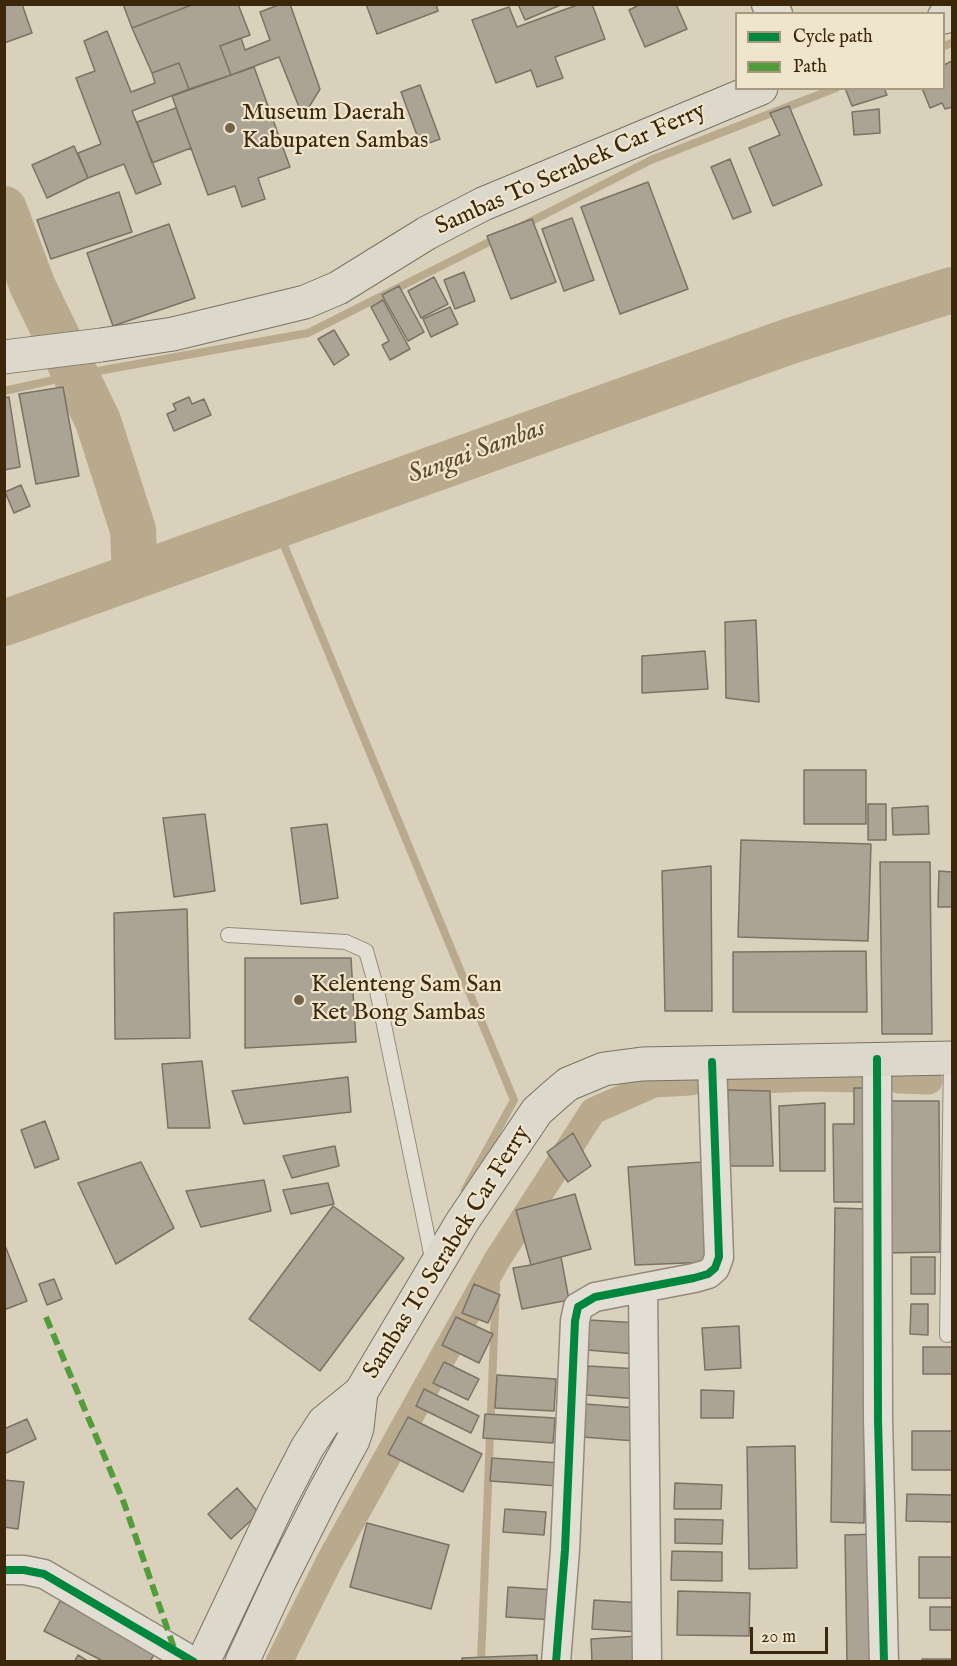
<!DOCTYPE html>
<html>
<head>
<meta charset="utf-8">
<style>
  body { margin:0 }
  #map { position:relative; width:957px; height:1666px; overflow:hidden; background:#dad1bd; font-family:"IM FELL English",serif }
  canvas { display:block }
  .frame { position:absolute; inset:0; border:6px solid #3d270b; pointer-events:none }
  .legend { position:absolute; left:735px; top:12px; width:210px; height:78px; box-sizing:border-box; background:#efe4cc; border:2px solid #a8987f; margin:0; padding:8px 10px; list-style:none; font-size:18px; color:#3d270b }
  .legend li { display:flex; align-items:center; gap:12px; height:30px }
  .legend b { width:30px; border:2px solid #a8987f }
  .scale { position:absolute; left:750px; top:1627px; width:78px; height:27px; box-sizing:border-box; border:3px solid #3d270b; border-top:0; padding-left:8px; font-size:18px; line-height:21px; white-space:nowrap; color:#3d270b; -webkit-text-stroke:4px #efe4cc; paint-order:stroke }
</style>
</head>
<body>
<div id="map">
<canvas width="957" height="1666"></canvas>
<div class="frame"></div>
<ul class="legend">
<li><b style="height:8px;background:#00873e"></b>Cycle path</li>
<li><b style="height:8px;background:#539c3b"></b>Path</li>
</ul>
<div class="scale">20 m</div>
</div>
<script>
const ctx = document.querySelector('canvas').getContext('2d');
ctx.lineJoin = 'round';
const poly = rows => new Path2D(rows.map(r => 'M' + r).join(''));
function strokePath(path, color, width, dash) { ctx.strokeStyle = color; ctx.lineWidth = width; ctx.lineCap = dash ? 'butt' : 'round'; ctx.setLineDash(dash || []); ctx.stroke(path); }
function fillPath(path, color) { ctx.fillStyle = color; ctx.fill(path, 'evenodd'); }
function write(font, color, halo, rows, align = 'center') {
  ctx.font = font + ' "IM FELL English",serif'; ctx.lineWidth = 4.5; ctx.setLineDash([]); ctx.textBaseline = 'middle'; ctx.strokeStyle = halo; ctx.fillStyle = color; for (const [text, x, y, turn = 0] of rows) {
    ctx.save(); ctx.translate(x, y); ctx.rotate((+turn || 0) * Math.PI / 180); ctx.textAlign = isNaN(turn) ? turn : align; if (halo) ctx.strokeText(text, 0, 0); ctx.fillText(text, 0, 0); ctx.restore();
  }
}
strokePath(poly([
  [944,46,952,43],
  [524,225,651,160,836,88],
  [4,391,76,375,308,333,497,238],
  [276,526,514,1100,465,1190],
  [481,1662,497,1260]
]), '#baaa8d', 8);
strokePath(poly([
  [899,1080,929,1081],
  [735,1081,810,1078,856,1079],
  [279,1662,330,1560,497,1260,593,1111,654,1084,691,1082]
]), '#baaa8d', 27);
strokePath(poly([
  [4,209,33,287,98,421,133,530,135,576],
  [4,623,790,341,952,290]
]), '#baaa8d', 46);
const building = poly([
  [4,4,22,4,32,33,4,43,4,4],
  [123,4,194,4,132,28,123,4],
  [194,4,238,4,250,35,220,46,231,75,189,89,179,63,152,73,132,28,194,4],
  [281,4,290,4,320,89,303,117,279,57,231,75,220,46,241,38,245,50,270,40,260,12,281,4],
  [366,4,436,4,438,11,377,34,366,4],
  [518,4,563,4,525,20,518,4],
  [580,4,592,4,605,39,555,57,563,78,537,87,531,70,496,83,472,20,509,7,517,27,580,4],
  [641,4,676,4,687,29,645,47,629,10,641,4],
  [107,31,131,92,155,83,152,73,179,63,189,89,132,111,161,184,136,194,124,164,88,178,78,153,101,144,76,78,95,71,84,41,107,31],
  [952,61,952,107,945,109,942,103,930,108,922,88,944,88,944,65,952,61],
  [254,67,290,167,258,178,265,199,242,207,235,186,208,195,172,96,254,67],
  [420,85,440,139,421,146,401,92,420,85],
  [845,88,884,88,887,95,852,106,845,88],
  [789,106,822,185,773,206,749,148,780,135,770,113,789,106],
  [176,108,191,148,152,163,137,122,176,108],
  [879,109,880,133,854,135,852,112,879,109],
  [74,146,88,178,47,198,32,165,74,146],
  [730,159,751,212,733,219,711,167,730,159],
  [648,182,688,289,620,314,581,207,648,182],
  [119,192,132,232,51,259,37,220,119,192],
  [572,218,594,280,564,291,542,229,572,218],
  [532,219,556,282,511,299,487,236,532,219],
  [169,224,195,298,113,326,87,253,169,224],
  [464,272,475,301,455,309,444,280,464,272],
  [434,277,448,304,421,318,408,291,434,277],
  [399,286,424,332,408,341,382,295,399,286],
  [383,300,410,349,390,360,382,345,389,341,371,307,383,300],
  [450,307,458,324,431,337,423,319,450,307],
  [334,330,349,355,334,365,318,339,334,330],
  [63,387,79,476,36,484,19,394,63,387],
  [9,397,20,467,4,470,4,398,9,397],
  [189,397,192,404,204,399,211,415,174,431,167,414,176,410,173,404,189,397],
  [21,485,30,506,14,513,5,492,21,485],
  [756,620,759,702,726,698,725,622,756,620],
  [705,651,708,689,642,693,642,656,705,651],
  [804,770,866,770,866,824,804,824,804,770],
  [868,804,886,804,886,840,868,840,868,804],
  [928,806,929,834,893,835,892,808,928,806],
  [205,814,215,891,174,897,163,818,205,814],
  [327,824,338,898,301,904,291,828,327,824],
  [741,840,871,844,868,941,738,937,741,840],
  [880,862,930,862,932,1034,882,1034,880,862],
  [711,866,712,1011,665,1011,662,871,711,866],
  [939,871,952,872,952,907,938,907,939,871],
  [187,909,190,1038,115,1039,114,913,187,909],
  [866,951,867,1012,733,1012,733,952,866,951],
  [245,958,351,958,356,1042,245,1048,245,958],
  [202,1061,210,1128,168,1128,162,1064,202,1061],
  [348,1077,351,1112,244,1124,232,1091,348,1077],
  [854,1088,871,1088,871,1202,834,1202,833,1124,854,1124,854,1088],
  [728,1090,770,1091,773,1166,730,1166,728,1090],
  [888,1101,939,1101,940,1252,887,1253,888,1101],
  [825,1103,825,1171,780,1171,779,1106,825,1103],
  [45,1121,59,1159,35,1168,21,1130,45,1121],
  [573,1133,591,1166,568,1182,547,1152,573,1133],
  [335,1146,339,1166,292,1178,283,1156,335,1146],
  [141,1162,174,1228,116,1264,78,1183,141,1162],
  [703,1162,712,1262,635,1265,628,1167,703,1162],
  [264,1180,271,1211,201,1227,186,1191,264,1180],
  [328,1183,334,1204,291,1214,283,1190,328,1183],
  [575,1194,591,1249,531,1265,516,1210,575,1194],
  [333,1206,404,1258,320,1371,249,1319,333,1206],
  [835,1208,868,1209,864,1523,831,1522,835,1208],
  [4,1243,27,1301,4,1310,4,1243],
  [561,1257,569,1300,522,1309,513,1268,531,1265,561,1257],
  [911,1257,935,1257,935,1294,911,1294,911,1257],
  [54,1279,62,1299,47,1305,39,1284,54,1279],
  [474,1284,500,1295,488,1323,462,1313,474,1284],
  [911,1304,928,1304,928,1335,910,1334,911,1304],
  [456,1317,493,1334,479,1363,442,1345,456,1317],
  [589,1320,639,1323,636,1354,587,1350,589,1320],
  [739,1326,741,1368,705,1370,702,1328,739,1326],
  [923,1347,952,1347,952,1374,923,1374,923,1347],
  [444,1362,479,1379,468,1400,433,1383,444,1362],
  [588,1366,640,1369,639,1399,586,1395,588,1366],
  [497,1375,556,1379,554,1411,495,1408,497,1375],
  [424,1389,479,1416,471,1433,416,1406,424,1389],
  [701,1390,734,1391,733,1418,701,1418,701,1390],
  [585,1404,637,1408,635,1441,582,1437,585,1404],
  [485,1414,555,1418,553,1443,483,1438,485,1414],
  [408,1417,482,1454,463,1492,388,1454,408,1417],
  [27,1419,36,1439,4,1454,4,1429,27,1419],
  [912,1431,952,1431,952,1470,912,1470,912,1431],
  [795,1446,797,1568,749,1569,747,1447,795,1446],
  [492,1458,560,1463,558,1486,490,1481,492,1458],
  [4,1480,24,1482,18,1529,4,1527,4,1480],
  [675,1483,722,1485,721,1509,674,1509,675,1483],
  [237,1488,259,1513,231,1539,208,1514,237,1488],
  [907,1494,952,1495,952,1522,906,1521,907,1494],
  [505,1509,546,1512,544,1535,503,1532,505,1509],
  [675,1519,723,1520,722,1544,675,1543,675,1519],
  [367,1523,449,1545,431,1609,350,1587,367,1523],
  [879,1534,881,1662,847,1662,845,1535,879,1534],
  [672,1551,722,1552,722,1581,671,1580,672,1551],
  [919,1557,952,1557,952,1598,919,1598,919,1557],
  [508,1587,556,1590,554,1620,506,1617,508,1587],
  [678,1591,750,1593,749,1636,677,1635,678,1591],
  [594,1600,641,1603,639,1632,592,1629,594,1600],
  [60,1601,156,1650,150,1662,105,1662,44,1631,60,1601],
  [930,1607,952,1607,952,1630,930,1630,930,1607],
  [637,1636,638,1662,592,1662,591,1639,637,1636],
  [78,1655,89,1662,74,1662,78,1655],
  [537,1655,537,1662,462,1662,462,1658,537,1655],
  [922,1659,952,1659,952,1662,922,1662,922,1659]
]);
fillPath(building, '#aba394');
strokePath(building, '#7b7264', 1.5);
const lane = poly([
  [228,935,346,942,366,951,376,986,433,1263],
  [947,1335,951,1058]
]);
const street = poly([
  [766,4,778,14],
  [877,1059,878,1419,884,1662],
  [643,1289,647,1662],
  [4,1570,24,1570,44,1574,194,1662],
  [556,1662,565,1550,575,1321,578,1307,595,1297,694,1278,708,1274,715,1268,719,1257,712,1062]
]);
const highway = poly([
  [944,17,952,14],
  [4,357,101,345,173,334,305,302,338,288,427,233,483,204,761,88],
  [203,1662,279,1502,307,1448,324,1422,361,1392,462,1222,537,1111,555,1095,568,1084,604,1069,642,1064,952,1058],
  [242,1662,280,1580,324,1493,353,1440,357,1428,361,1392]
]);
strokePath(lane, '#928a7b', 16);
strokePath(street, '#928a7b', 31);
strokePath(highway, '#7b7264', 35);
strokePath(lane, '#e2ded3', 14);
strokePath(street, '#e2ded3', 28);
strokePath(highway, '#ddd8cc', 33);
strokePath(poly([
  [46,1317,124,1503,175,1651]
]), '#539c3b', 6, [12, 6]);
strokePath(poly([
  [877,1059,878,1419,884,1662],
  [4,1570,24,1570,44,1574,194,1662],
  [556,1662,565,1550,575,1321,578,1307,595,1297,694,1278,708,1274,715,1268,719,1257,712,1062]
]), '#00873e', 8);
for (const [x, y, r, color] of [
  [230,128,6,"#746249"],
  [299,1000,6,"#746249"]
]) { const dot = new Path2D(); dot.arc(x, y, r, 0, 2 * Math.PI); ctx.fillStyle = color; ctx.fill(dot); strokePath(dot, '#efe4cc', 2); }
write('24px', '#3d270b', '#efe4cc', [
  ["Museum Daerah",242,114],
  ["Kabupaten Sambas",242,142],
  ["Kelenteng Sam San",311,986],
  ["Ket Bong Sambas",311,1014]
], 'left');
write('24px', '#3d270b', '#efe4cc', [
  ["Sambas To Serabek Car Ferry",571,170,-24],
  ["Sambas To Serabek Car Ferry",448,1253,-58]
]);
write('italic 26px', '#5f4a2c', '#efe4cc', [
  ["Sungai Sambas",477,453,-20]
]);
</script>
</body>
</html>
